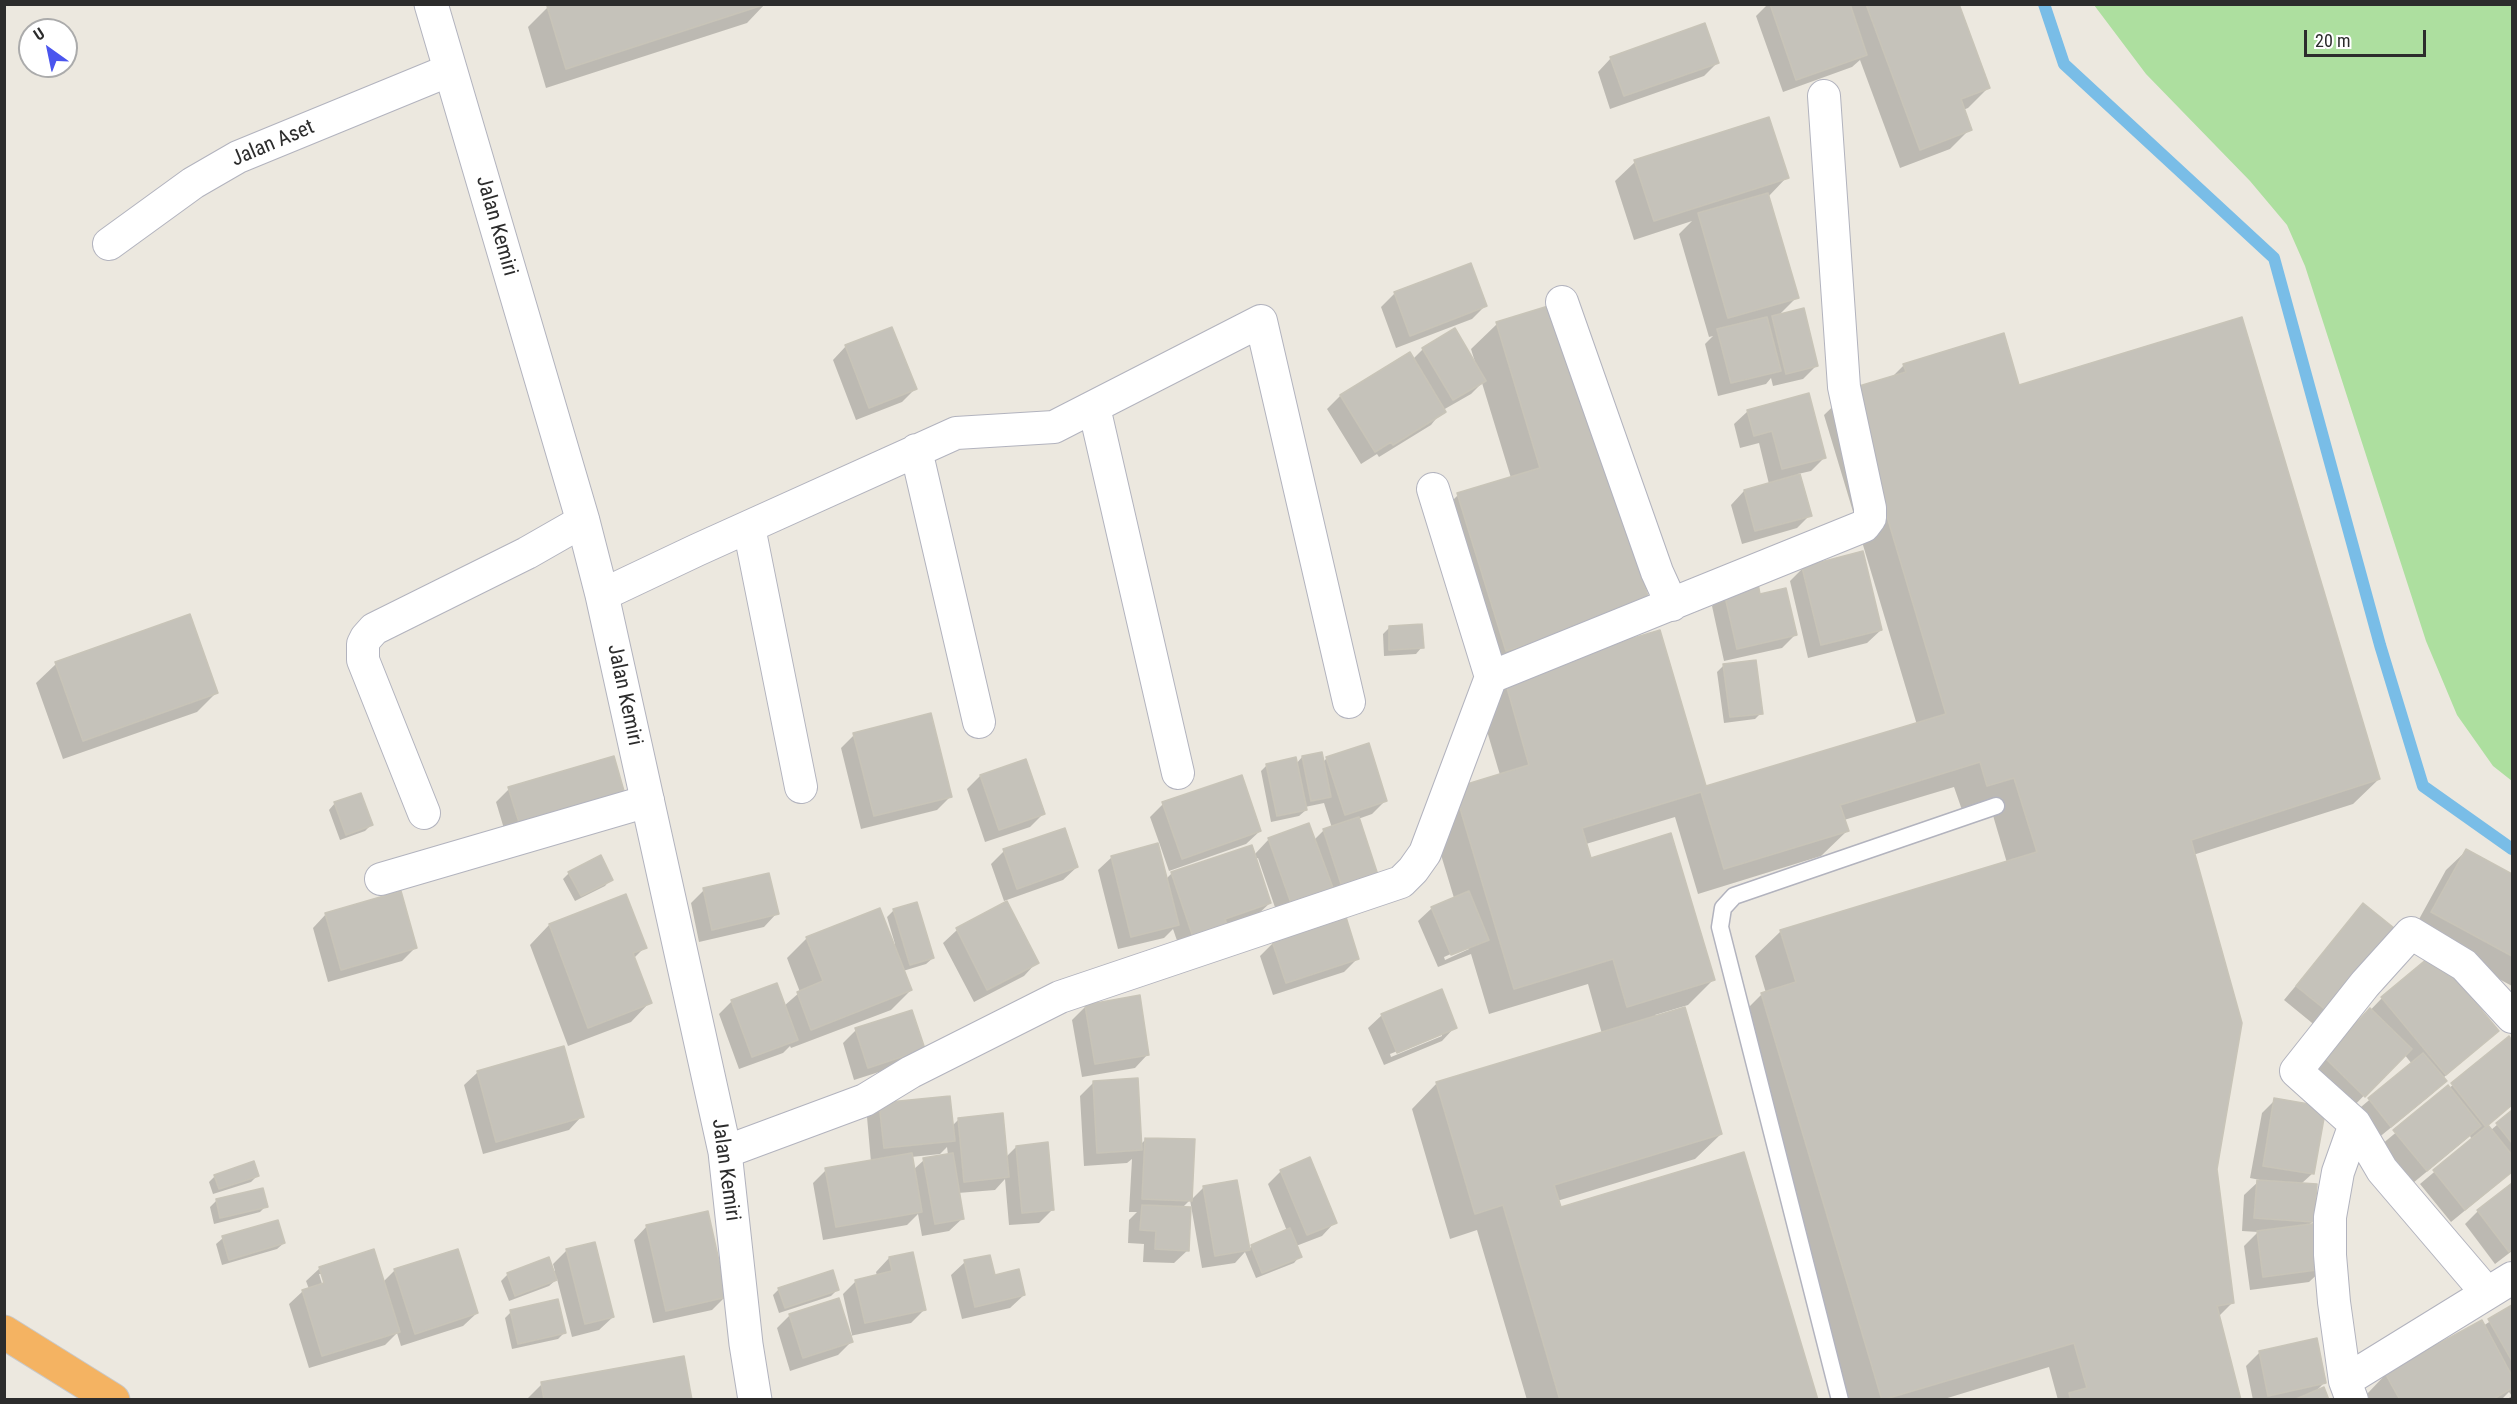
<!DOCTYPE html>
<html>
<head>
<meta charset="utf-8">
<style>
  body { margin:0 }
  #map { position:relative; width:2517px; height:1404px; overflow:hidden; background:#ece8df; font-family:"Roboto Condensed",sans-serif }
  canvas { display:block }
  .frame { position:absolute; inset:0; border:6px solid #2c2c2c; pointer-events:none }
  .north { position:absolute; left:18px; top:18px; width:60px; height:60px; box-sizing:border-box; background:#fff; border:2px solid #ababab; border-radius:50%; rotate:327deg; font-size:16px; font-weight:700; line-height:24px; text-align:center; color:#2c2c2c }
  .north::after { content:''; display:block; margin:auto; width:21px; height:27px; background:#4a55ee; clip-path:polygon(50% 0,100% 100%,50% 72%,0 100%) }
  .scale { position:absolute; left:2304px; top:30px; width:122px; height:27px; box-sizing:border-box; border:3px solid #2c2c2c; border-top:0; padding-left:8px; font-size:18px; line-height:21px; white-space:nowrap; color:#2c2c2c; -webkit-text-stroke:4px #fff; paint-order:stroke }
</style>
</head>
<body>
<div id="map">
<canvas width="2517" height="1404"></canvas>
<div class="frame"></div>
<div class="north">U</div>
<div class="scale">20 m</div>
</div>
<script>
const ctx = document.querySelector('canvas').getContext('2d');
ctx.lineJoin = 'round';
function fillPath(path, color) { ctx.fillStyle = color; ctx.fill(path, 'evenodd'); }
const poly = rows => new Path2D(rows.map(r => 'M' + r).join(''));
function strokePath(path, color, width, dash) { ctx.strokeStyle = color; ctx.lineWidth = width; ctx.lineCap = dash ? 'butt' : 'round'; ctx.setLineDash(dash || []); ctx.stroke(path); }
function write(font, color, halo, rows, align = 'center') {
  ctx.font = font + ' "Roboto Condensed",sans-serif'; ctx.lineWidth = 5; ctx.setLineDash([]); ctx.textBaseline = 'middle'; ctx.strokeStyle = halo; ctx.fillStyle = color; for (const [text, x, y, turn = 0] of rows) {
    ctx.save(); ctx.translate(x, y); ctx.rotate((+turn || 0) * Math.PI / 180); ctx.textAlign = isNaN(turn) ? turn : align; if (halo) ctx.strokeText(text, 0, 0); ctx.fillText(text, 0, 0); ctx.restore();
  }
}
fillPath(poly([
  [2094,5,2512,5,2512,781,2493,766,2457,715,2426,641,2305,266,2287,225,2250,181,2146,74]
]), '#addf9f');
fillPath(poly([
  [556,4,765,4,747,23,546,88,528,27,547,8],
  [1768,4,1957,4,1988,88,1968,108,1963,110,1970,129,1950,149,1900,168,1860,60,1852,67,1783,92,1756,16],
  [1611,58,1717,63,1704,76,1610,109,1598,72],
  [1635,162,1787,177,1768,197,1797,297,1778,316,1816,366,1803,379,1773,386,1771,378,1766,384,1718,396,1705,344,1713,336,1709,337,1679,234,1692,221,1634,240,1615,181],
  [1470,265,1485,306,1472,319,1396,348,1381,307,1394,294],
  [1497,324,1649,605,1481,676,1433,520,1458,495,1511,478,1482,383,1471,394,1443,410,1431,425,1379,457,1377,454,1361,464,1327,409,1340,396,1409,354,1413,359,1423,349,1475,362,1471,349],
  [846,346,915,389,902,402,856,420,833,360],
  [1904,365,2018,387,2379,779,2353,804,2193,855,2215,1169,2232,1303,2218,1317,2240,1400,2058,1400,2049,1367,1941,1400,1849,1400,1736,1020,1762,994,1766,993,1755,956,1781,931,2007,863,1989,802,1962,810,1954,787,1844,820,1847,831,1821,856,1698,894,1675,817,1586,844,1590,860,1714,979,1688,1005,1655,1015,1721,1134,1695,1159,1557,1201,1560,1209,1816,1400,1527,1400,1477,1230,1450,1239,1412,1109,1437,1083,1602,1034,1588,984,1489,1014,1471,954,1438,967,1418,921,1432,908,1454,898,1429,815,1500,775,1479,704,1504,678,1705,788,1917,725,1824,415,1850,390,1892,377],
  [1469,946,1469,949,1445,960,1444,957],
  [1748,411,1825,457,1811,471,1798,474,1810,515,1797,528,1742,544,1731,505,1744,491,1769,484,1759,443,1740,448,1734,424],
  [1803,568,1881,630,1867,643,1808,658,1790,581],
  [1725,593,1759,596,1795,635,1782,648,1724,661,1712,606],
  [1389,628,1422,647,1416,654,1384,656,1383,634],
  [56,664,217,692,197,712,63,759,36,683],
  [1724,665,1761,713,1755,719,1724,723,1717,672],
  [854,735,950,797,937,810,861,829,841,748],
  [613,757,508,842,496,802,509,789],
  [1302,757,1323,762,1327,758,1385,801,1372,814,1358,819,1376,875,1278,916,1258,858,1255,859,1270,903,1256,916,1183,958,1173,929,1164,938,1118,949,1098,870,1112,857,1160,845,1150,817,1163,804,1260,831,1246,844,1169,871,1160,845,1158,846,1166,879,1172,873,1254,855,1269,839,1314,840,1324,830,1332,828,1324,803,1305,807,1306,810,1299,816,1271,822,1261,771,1267,765,1296,764],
  [980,776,1043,814,1030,827,985,842,967,789],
  [335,803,371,825,365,831,340,840,329,810],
  [1004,851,1077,867,1063,880,1004,901,991,864],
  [2466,851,2512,875,2512,986,2412,932,2446,870],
  [569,873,611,879,605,886,575,901,563,879],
  [704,890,777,913,764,927,699,942,691,903],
  [626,896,645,947,634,958,650,1002,631,1022,568,1046,530,945,549,925],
  [1007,903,1037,962,1024,976,974,1002,943,943,957,930],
  [916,904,933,958,926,964,903,971,911,990,891,1010,791,1048,790,1046,783,1053,739,1069,719,1014,732,1001,784,1006,800,992,787,958,807,938,893,944,895,944,887,917,893,911],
  [2363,905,2397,933,2317,1027,2284,1000],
  [326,914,415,948,402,961,328,982,313,928],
  [1273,943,1358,958,1344,972,1273,995,1260,956],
  [2434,955,2497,1031,2443,1078,2445,1081,2432,1094,2377,1139,2355,1112,2412,1064,2404,1054,2351,1109,2312,1071,2382,998],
  [1086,1006,1148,1054,1135,1068,1082,1077,1072,1020],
  [1382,1015,1455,1027,1442,1041,1384,1065,1368,1028],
  [1442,1033,1442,1036,1391,1057,1390,1054],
  [856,1030,923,1049,910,1062,854,1080,843,1043],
  [2509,1038,2512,1043,2512,1105,2487,1126,2491,1130,2512,1112,2512,1172,2451,1222,2420,1184,2472,1140,2470,1136,2413,1183,2381,1145],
  [478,1072,582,1116,569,1130,483,1154,464,1085],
  [1093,1083,1140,1145,1145,1140,1190,1201,1203,1188,1248,1250,1252,1246,1287,1231,1268,1184,1281,1171,1335,1222,1322,1236,1296,1246,1300,1256,1294,1263,1256,1278,1245,1252,1235,1263,1202,1268,1190,1200,1182,1208,1188,1250,1174,1263,1143,1262,1144,1244,1128,1243,1129,1220,1137,1212,1129,1212,1132,1159,1127,1163,1084,1166,1080,1096],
  [2275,1100,2313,1173,2301,1184,2313,1221,2308,1226,2323,1269,2309,1282,2250,1290,2244,1246,2258,1232,2242,1231,2244,1195,2260,1180,2250,1178,2262,1113],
  [880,1104,952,1126,959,1119,1006,1157,1016,1147,1053,1209,1039,1223,1009,1225,1005,1179,995,1190,958,1193,963,1218,949,1231,922,1236,918,1214,907,1225,823,1240,813,1183,826,1170,871,1162,867,1117],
  [947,1147,948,1155,924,1160,913,1170,911,1157,940,1154],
  [215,1176,257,1176,251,1182,213,1194,209,1182],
  [2512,1185,2512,1251,2495,1264,2465,1224,2478,1211],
  [216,1201,266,1206,260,1212,214,1224,210,1207],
  [647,1226,726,1296,712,1310,653,1323,634,1240],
  [223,1238,284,1243,277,1249,222,1265,216,1244],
  [594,1244,613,1317,599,1330,572,1337,557,1279,549,1286,509,1301,501,1281,508,1274,555,1271,553,1264,566,1251],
  [889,1258,925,1309,911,1323,850,1336,851,1342,838,1355,790,1371,777,1328,790,1315,852,1335,843,1294,856,1281,877,1276,876,1272],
  [965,1262,1024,1295,1010,1308,962,1319,951,1275],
  [320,1268,383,1282,395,1270,477,1313,463,1326,401,1346,397,1333,385,1345,309,1368,289,1304,303,1291,309,1289,306,1281],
  [319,1274,323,1274,327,1289,324,1290],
  [779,1289,837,1290,831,1296,779,1313,773,1295],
  [2512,1307,2512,1400,2506,1400,2512,1396,2509,1392,2501,1400,2370,1400,2367,1394,2386,1374,2483,1326],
  [511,1312,564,1333,558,1339,512,1349,505,1318],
  [2259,1353,2325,1382,2314,1393,2327,1400,2253,1400,2246,1366],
  [542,1384,690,1400,526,1400]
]), '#0003');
strokePath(poly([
  [2044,4,2064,64,2274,258,2380,645,2423,786,2512,849]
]), '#79bde7', 12);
const building = poly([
  [552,4,766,4,566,69,547,6,552,4],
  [1770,4,1850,4,1867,55,1796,80,1770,4],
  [1866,4,1959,4,1990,88,1961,99,1972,130,1920,150,1866,4],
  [1705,23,1719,63,1624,96,1610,57,1705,23],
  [1769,117,1789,178,1654,221,1634,160,1769,117],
  [1768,193,1799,298,1728,318,1698,213,1768,193],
  [1471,263,1487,306,1410,336,1394,292,1471,263],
  [1558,303,1651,606,1506,651,1457,493,1540,468,1496,322,1558,303],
  [1804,308,1818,366,1786,374,1772,316,1804,308],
  [1767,317,1781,371,1731,383,1717,329,1767,317],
  [2242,317,2380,779,2191,840,2242,1023,2217,1169,2234,1303,2217,1306,2241,1400,2071,1400,2069,1393,2087,1388,2074,1343,1882,1400,1761,993,1796,982,1780,930,2037,852,2014,778,1987,786,1980,762,1840,805,1849,831,1724,869,1701,792,1582,828,1591,858,1671,833,1715,980,1627,1007,1613,959,1514,989,1454,788,1529,765,1504,677,1660,630,1706,786,1946,714,1849,389,1906,372,1903,364,2004,333,2019,385,2242,317],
  [892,327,917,389,869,408,845,345,892,327],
  [1455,328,1486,381,1453,400,1422,348,1455,328],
  [1410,352,1446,412,1393,445,1391,442,1375,452,1340,395,1410,352],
  [1809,393,1826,458,1782,469,1772,431,1754,436,1747,410,1809,393],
  [1800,474,1812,516,1755,531,1744,490,1800,474],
  [1863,551,1882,630,1821,645,1802,567,1863,551],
  [1758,584,1760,594,1786,588,1797,635,1737,649,1724,592,1758,584],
  [190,614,218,693,83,741,55,662,190,614],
  [1422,624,1424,648,1389,650,1389,626,1422,624],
  [1756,660,1763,714,1730,717,1723,664,1756,660],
  [931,713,952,797,874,816,853,733,931,713],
  [1369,743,1387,801,1345,815,1326,757,1369,743],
  [1322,752,1331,797,1311,801,1302,756,1322,752],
  [614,756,626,798,521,829,508,787,614,756],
  [1296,757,1307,810,1277,816,1266,764,1296,757],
  [1026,759,1045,814,999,830,980,775,1026,759],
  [1242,775,1261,831,1182,859,1162,802,1242,775],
  [361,793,373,825,346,835,334,802,361,793],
  [1359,817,1378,875,1342,887,1323,829,1359,817],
  [1309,823,1333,888,1291,903,1268,838,1309,823],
  [1065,828,1078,867,1017,889,1003,849,1065,828],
  [1158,843,1179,925,1131,937,1111,856,1158,843],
  [1252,845,1271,903,1225,919,1230,935,1196,946,1171,872,1252,845],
  [2466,849,2512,874,2512,956,2431,912,2466,849],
  [601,855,613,880,581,896,568,872,601,855],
  [769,873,779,914,712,930,703,888,769,873],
  [401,891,417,948,341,970,325,913,401,891],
  [1469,891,1489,940,1451,955,1431,907,1469,891],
  [626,894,647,948,633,953,652,1003,588,1028,549,924,626,894],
  [1007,901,1039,963,987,990,956,928,1007,901],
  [917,902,934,958,910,965,893,909,917,902],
  [2363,903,2399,932,2332,1015,2296,986,2363,903],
  [880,908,912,990,811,1030,797,992,823,981,806,937,880,908],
  [1346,917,1359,959,1286,983,1272,941,1346,917],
  [2434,953,2499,1031,2446,1075,2381,997,2434,953],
  [777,983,798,1040,752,1057,731,1000,777,983],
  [1442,989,1457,1028,1397,1053,1381,1014,1442,989],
  [1140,995,1149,1055,1095,1064,1085,1005,1140,995],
  [1685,1007,1722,1134,1554,1185,1561,1207,1744,1152,1818,1400,1560,1400,1503,1205,1475,1214,1436,1082,1685,1007],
  [2370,1008,2412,1049,2365,1097,2324,1057,2370,1008],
  [912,1010,925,1049,868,1068,855,1028,912,1010],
  [2509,1036,2512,1041,2512,1105,2486,1127,2451,1083,2509,1036],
  [564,1046,584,1117,496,1142,477,1071,564,1046],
  [2423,1053,2447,1081,2391,1127,2368,1098,2423,1053],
  [1138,1078,1142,1150,1097,1153,1093,1081,1138,1078],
  [2448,1085,2481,1126,2427,1171,2393,1130,2448,1085],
  [950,1096,955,1141,884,1148,879,1103,950,1096],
  [2274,1098,2326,1107,2314,1174,2263,1166,2274,1098],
  [2512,1110,2512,1143,2496,1123,2512,1110],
  [1003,1113,1009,1177,964,1182,958,1118,1003,1113],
  [2488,1125,2512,1155,2512,1172,2465,1210,2433,1170,2488,1125],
  [1145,1138,1195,1139,1192,1201,1142,1199,1145,1138],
  [1048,1142,1054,1210,1022,1213,1016,1146,1048,1142],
  [912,1153,922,1212,836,1227,825,1168,912,1153],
  [953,1153,964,1219,935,1224,923,1158,953,1153],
  [1310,1157,1337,1223,1307,1235,1280,1170,1310,1157],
  [254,1161,259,1176,219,1189,214,1175,254,1161],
  [1237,1180,1250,1250,1215,1256,1203,1186,1237,1180],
  [2257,1180,2317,1184,2314,1222,2254,1218,2257,1180],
  [2512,1183,2512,1249,2509,1252,2477,1210,2512,1183],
  [263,1188,268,1207,220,1218,216,1199,263,1188],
  [1142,1205,1191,1207,1189,1251,1155,1249,1156,1231,1140,1230,1142,1205],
  [708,1211,727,1297,666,1311,646,1225,708,1211],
  [278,1220,285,1243,229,1260,222,1236,278,1220],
  [2319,1223,2324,1269,2263,1277,2257,1231,2319,1223],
  [1290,1228,1302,1257,1262,1273,1251,1245,1290,1228],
  [595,1242,614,1317,585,1324,566,1249,595,1242],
  [374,1249,400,1332,322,1356,302,1290,324,1283,319,1267,374,1249],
  [458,1249,478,1313,415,1334,394,1269,458,1249],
  [913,1252,926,1310,865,1323,855,1280,892,1271,889,1257,913,1252],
  [990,1255,995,1275,1019,1269,1025,1295,975,1307,964,1260,990,1255],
  [549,1257,557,1280,515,1296,507,1273,549,1257],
  [833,1270,839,1290,785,1308,778,1288,833,1270],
  [839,1298,853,1342,803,1358,789,1314,839,1298],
  [558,1299,566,1333,518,1344,510,1310,558,1299],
  [2512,1305,2512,1361,2488,1319,2512,1305],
  [2482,1320,2512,1376,2512,1388,2492,1400,2400,1400,2385,1373,2482,1320],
  [2317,1338,2326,1383,2268,1396,2259,1351,2317,1338],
  [684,1356,692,1400,544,1400,541,1382,684,1356],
  [2324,1387,2329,1400,2294,1400,2324,1387]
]);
fillPath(building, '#c5c2ba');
strokePath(building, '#c8c4b8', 1.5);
const service = poly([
  [1840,1400,1720,927,1723,908,1734,896,1996,806]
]);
const minor = poly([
  [109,244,193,183,238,157,450,70],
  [1562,302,1657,572,1672,605],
  [1094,407,1178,773],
  [916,450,979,722],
  [1433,489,1491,677],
  [749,527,801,787],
  [602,595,697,550,956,433,1054,427,1261,321,1349,702],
  [424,813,363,660,363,644,366,638,374,629,527,553,583,521],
  [381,879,648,801],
  [725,1152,865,1100,911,1072,1060,997,1401,882,1413,870,1425,853,1491,677,1864,526,1870,518,1870,508,1844,387,1824,96],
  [2487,1293,2382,1170,2355,1124,2296,1071,2365,984,2411,933,2464,965,2512,1017],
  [2345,1381,2512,1278],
  [2352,1400,2345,1381,2334,1302,2330,1255,2330,1217,2338,1172,2355,1124]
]);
const tertiary = poly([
  [431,4,583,521,602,595,725,1152,746,1344,755,1400]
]);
const motorway = poly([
  [4,1332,113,1400]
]);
strokePath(service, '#b2b3be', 19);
strokePath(minor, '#b2b3be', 34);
strokePath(tertiary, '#b2b3be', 35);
strokePath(motorway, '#c8c8c8', 35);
strokePath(service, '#fff', 16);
strokePath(minor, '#fff', 32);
strokePath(tertiary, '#fff', 33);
strokePath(motorway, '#f4b362', 33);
write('21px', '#2c2c2c', '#fff', [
  ["Jalan Aset",273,144,-23],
  ["Jalan Kemiri",496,226,74],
  ["Jalan Kemiri",624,695,78],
  ["Jalan Kemiri",725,1170,82]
]);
</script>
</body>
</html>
